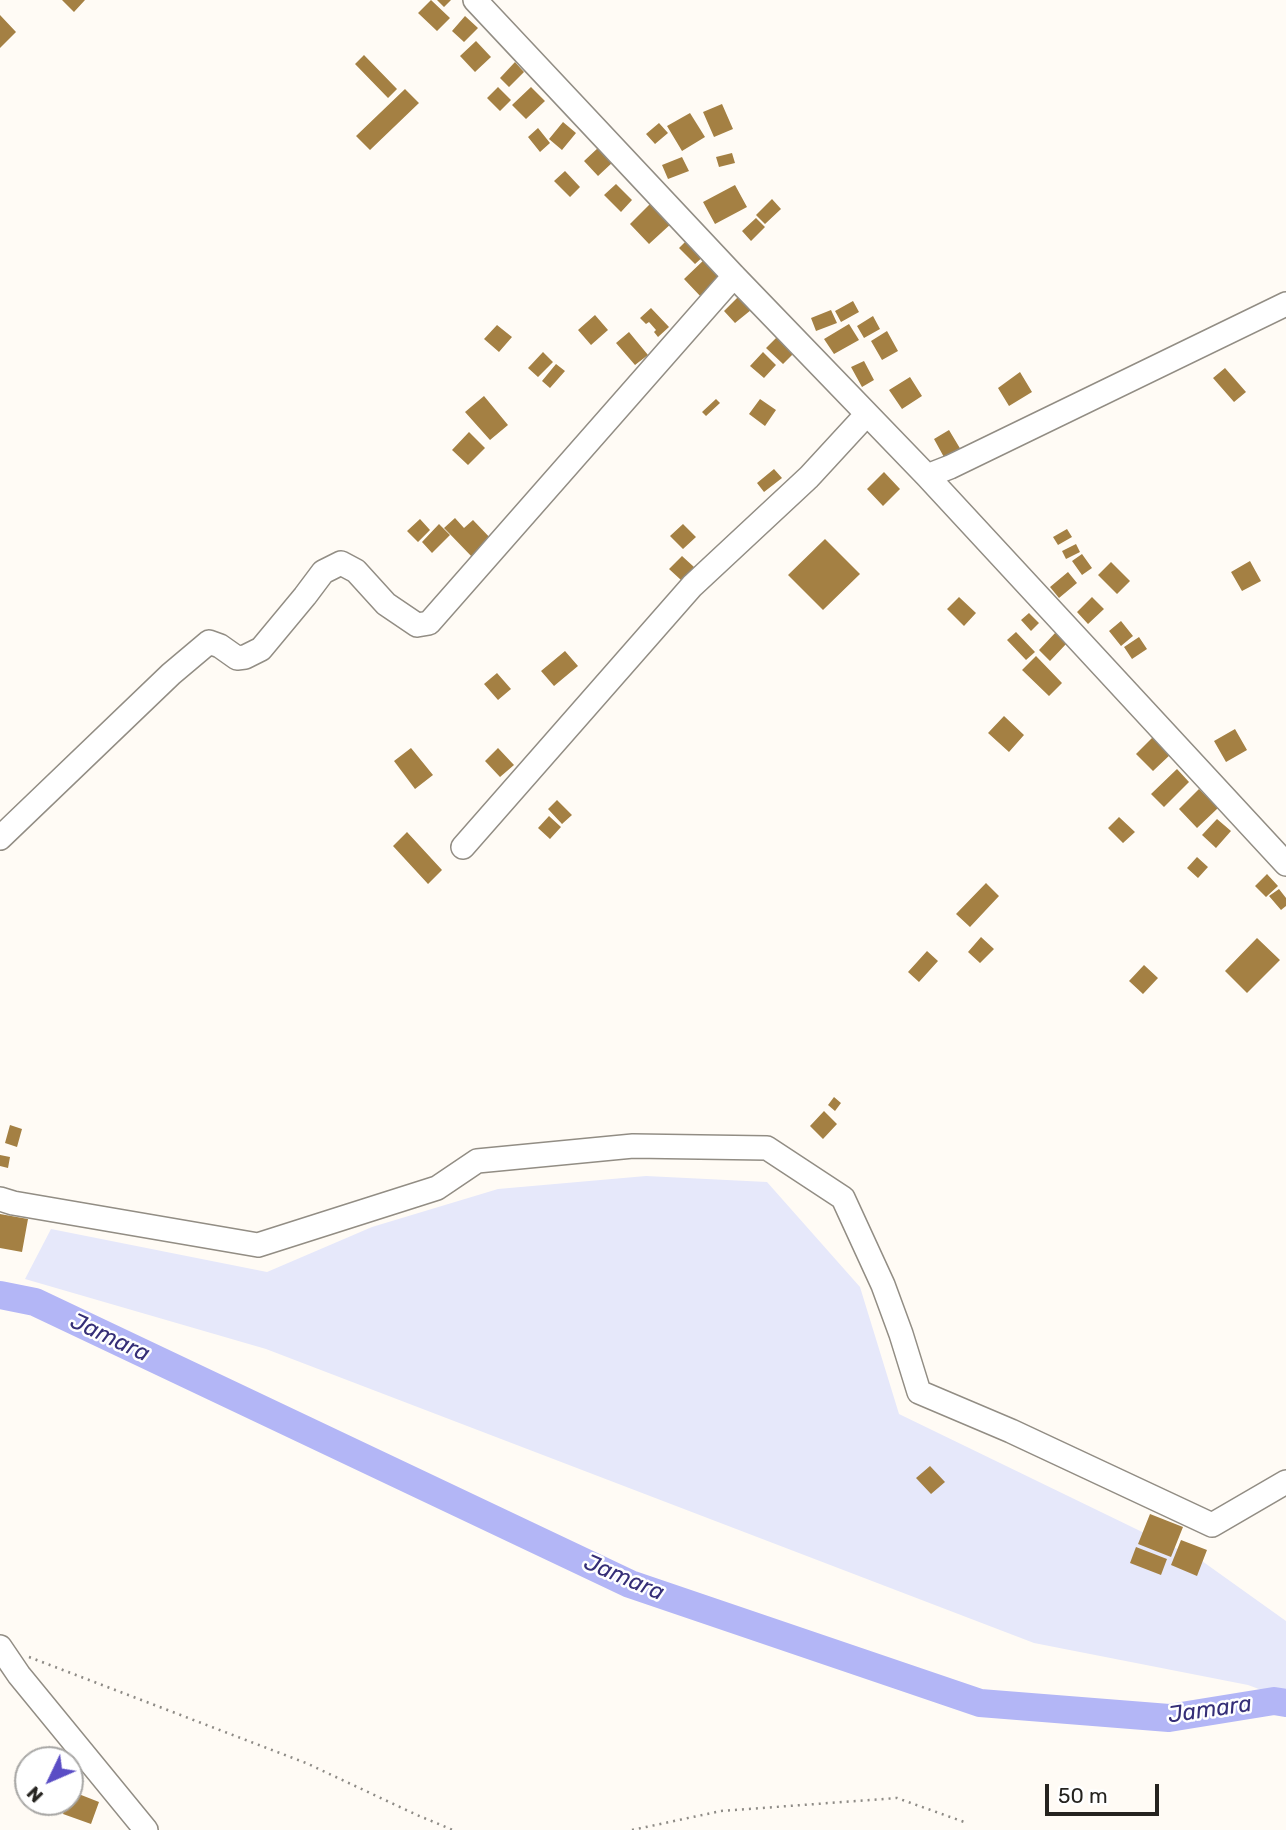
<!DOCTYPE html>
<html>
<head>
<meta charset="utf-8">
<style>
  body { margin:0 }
  #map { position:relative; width:1286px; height:1830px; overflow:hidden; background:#fffbf5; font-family:Rubik,sans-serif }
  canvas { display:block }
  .north { position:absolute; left:14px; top:1746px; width:70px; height:70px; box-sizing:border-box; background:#fff; border:2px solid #a8a7a5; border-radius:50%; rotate:226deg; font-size:19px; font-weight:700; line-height:28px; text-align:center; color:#25231f }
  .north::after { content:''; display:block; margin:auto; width:24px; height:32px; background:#5a4dc5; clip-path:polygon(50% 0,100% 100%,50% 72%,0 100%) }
  .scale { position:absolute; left:1045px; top:1784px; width:114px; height:32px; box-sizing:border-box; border:4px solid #25231f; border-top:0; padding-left:9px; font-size:21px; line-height:24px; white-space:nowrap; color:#25231f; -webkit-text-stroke:5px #fff; paint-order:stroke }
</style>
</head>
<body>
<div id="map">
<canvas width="1286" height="1830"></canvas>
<div class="north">N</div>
<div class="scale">50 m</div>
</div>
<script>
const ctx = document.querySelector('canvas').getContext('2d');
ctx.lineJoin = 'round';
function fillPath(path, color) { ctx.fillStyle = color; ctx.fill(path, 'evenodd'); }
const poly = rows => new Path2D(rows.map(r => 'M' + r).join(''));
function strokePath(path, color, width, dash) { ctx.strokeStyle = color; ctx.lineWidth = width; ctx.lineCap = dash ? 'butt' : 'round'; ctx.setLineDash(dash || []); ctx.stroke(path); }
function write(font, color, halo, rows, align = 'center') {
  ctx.font = font + ' Rubik,sans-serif'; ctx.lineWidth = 5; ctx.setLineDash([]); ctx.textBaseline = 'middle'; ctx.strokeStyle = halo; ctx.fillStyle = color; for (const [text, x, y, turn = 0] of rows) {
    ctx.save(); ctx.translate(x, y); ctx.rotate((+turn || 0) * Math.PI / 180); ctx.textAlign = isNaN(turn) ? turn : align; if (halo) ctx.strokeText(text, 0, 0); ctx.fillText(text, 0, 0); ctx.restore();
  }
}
fillPath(poly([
  [646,1176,767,1182,860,1287,899,1414,1202,1561,1286,1621,1286,1699,1248,1685,1034,1643,266,1349,25,1279,51,1229,267,1272,372,1227,498,1189]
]), '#e6e8fa');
strokePath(poly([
  [0,1295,35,1302,630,1584,980,1703,1169,1718,1274,1701,1286,1703]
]), '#b3b6f6', 28);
fillPath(poly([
  [62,0,85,0,74,12],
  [431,0,450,18,437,31,418,13],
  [437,0,451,0,444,7],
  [0,15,16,32,0,48],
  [465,16,478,28,464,42,452,31],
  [476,41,491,57,475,72,460,56],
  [364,55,397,89,388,98,355,64],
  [515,62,524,72,509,87,500,78],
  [498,87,511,100,500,111,487,98],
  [531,87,545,101,526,119,512,105],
  [405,89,419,103,370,150,356,136],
  [722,104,733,129,714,137,703,112],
  [690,113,705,137,682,151,667,126],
  [563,122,576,133,562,150,549,139],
  [659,123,668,133,655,144,646,134],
  [538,128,550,143,540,152,528,137],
  [599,147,613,162,598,176,584,161],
  [732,153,735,163,719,167,716,157],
  [682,157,689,171,668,179,662,165],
  [565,171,580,187,570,197,554,181],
  [616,184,632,200,621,212,604,195],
  [735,185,747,207,715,224,703,202],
  [772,199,781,209,765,224,756,215],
  [653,201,673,222,649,244,630,224],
  [756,218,765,227,751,241,742,231],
  [689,238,705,255,695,264,679,248],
  [707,257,726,276,703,299,684,279],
  [739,296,751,310,735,323,724,311],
  [853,301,859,312,841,322,835,311],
  [651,308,669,327,658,337,654,332,656,330,649,322,646,324,640,318],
  [831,310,837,323,816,331,811,318],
  [595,315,608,330,591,345,578,330],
  [873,316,880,329,864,338,857,326],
  [849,324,859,340,834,354,824,339],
  [497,325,512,337,499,352,484,339],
  [887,331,898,351,882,360,871,341],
  [629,332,648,355,635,365,616,343],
  [781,333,798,349,783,364,766,348],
  [543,352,553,362,538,377,528,368],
  [763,352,776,365,764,378,750,366],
  [864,361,874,380,862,387,851,367],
  [556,364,565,371,550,388,542,381],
  [1225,368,1246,392,1234,402,1213,378],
  [1020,372,1032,392,1009,406,998,388],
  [910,377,922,396,902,409,889,390],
  [484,396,508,425,490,440,465,412],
  [716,399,720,403,706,416,702,412],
  [760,399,776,410,765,426,749,414],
  [949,430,961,450,945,459,934,439],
  [469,432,485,448,468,465,452,450],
  [774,469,782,478,764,492,757,483],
  [884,472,900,489,883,506,867,489],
  [455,518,464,528,473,520,494,542,475,560,444,528],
  [420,519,430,530,418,542,407,531],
  [439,524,450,535,432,553,422,542],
  [683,524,696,537,683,549,670,536],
  [1067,529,1072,537,1058,545,1053,537],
  [825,539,860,574,823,610,788,575],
  [1076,544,1080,552,1066,559,1062,551],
  [1082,554,1092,568,1082,575,1072,561],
  [682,556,694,567,681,580,669,569],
  [1250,561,1261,581,1242,591,1231,572],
  [1111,562,1130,581,1117,594,1098,575],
  [1068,572,1077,583,1059,598,1050,587],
  [959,597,976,613,964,626,947,609],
  [1092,597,1104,609,1088,624,1077,612],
  [1029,613,1039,623,1031,631,1021,620],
  [1121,621,1133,636,1121,646,1109,631],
  [1016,632,1035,652,1026,660,1007,640],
  [1056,632,1067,643,1050,661,1039,650],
  [1139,637,1147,649,1132,659,1124,647],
  [565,651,578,666,554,686,541,671],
  [1036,656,1062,683,1049,696,1022,670],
  [497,673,511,689,498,700,484,684],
  [1004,716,1024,735,1009,752,988,733],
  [1235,729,1247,750,1226,762,1214,741],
  [1154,736,1172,753,1153,771,1136,754],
  [411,748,433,775,415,789,394,761],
  [498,748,514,765,500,777,485,761],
  [1177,769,1189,782,1164,807,1151,794],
  [1199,789,1218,808,1197,828,1179,809],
  [557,800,572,815,562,824,548,809],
  [549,816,561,827,550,839,538,828],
  [1119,817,1135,832,1123,843,1108,828],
  [1217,819,1231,831,1216,848,1202,835],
  [407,832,442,870,428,884,393,846],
  [1197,857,1208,867,1198,878,1187,868],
  [1267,874,1278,886,1266,897,1255,886],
  [986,883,999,896,970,927,956,914],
  [1279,889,1286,898,1286,906,1281,910,1269,896],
  [981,937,994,949,980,963,968,952],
  [1257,938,1280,960,1247,993,1225,971],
  [927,951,938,961,919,982,908,972],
  [1144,965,1158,978,1143,994,1129,981],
  [834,1097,841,1103,835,1111,828,1105],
  [824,1111,837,1124,823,1139,810,1126],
  [10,1125,22,1129,17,1147,5,1143],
  [0,1155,10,1157,8,1168,0,1166],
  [0,1214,28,1219,22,1252,0,1248],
  [930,1466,945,1482,931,1494,916,1478],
  [1150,1514,1183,1527,1171,1557,1138,1544],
  [1181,1540,1207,1550,1197,1576,1171,1565],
  [1136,1547,1167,1559,1161,1575,1130,1563],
  [71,1791,99,1802,91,1824,63,1814,67,1802,70,1802]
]), '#a48043');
const minor = poly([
  [475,0,734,276,927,476,1286,864],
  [927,476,950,467,1286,304],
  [0,838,171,674,209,642,220,646,237,658,245,657,261,649,305,596,323,572,341,563,356,571,386,604,417,625,429,623,734,276],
  [463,847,692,586,809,477,867,414],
  [0,1199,13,1203,258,1245,437,1188,477,1161,633,1146,767,1148,843,1198,883,1285,901,1334,919,1392,1011,1431,1212,1525,1286,1482],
  [0,1647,19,1675,146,1830]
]);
strokePath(minor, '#928d84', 26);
strokePath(poly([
  [29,1657,306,1763,417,1815,453,1830],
  [632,1830,721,1811,897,1798,967,1823]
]), '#8e8b86', 2.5, [2, 5]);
strokePath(minor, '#fff', 23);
write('italic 23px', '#352e77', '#fff', [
  ["Jamara",110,1338,25],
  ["Jamara",624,1578,23],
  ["Jamara",1210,1710,-8]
]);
</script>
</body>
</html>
